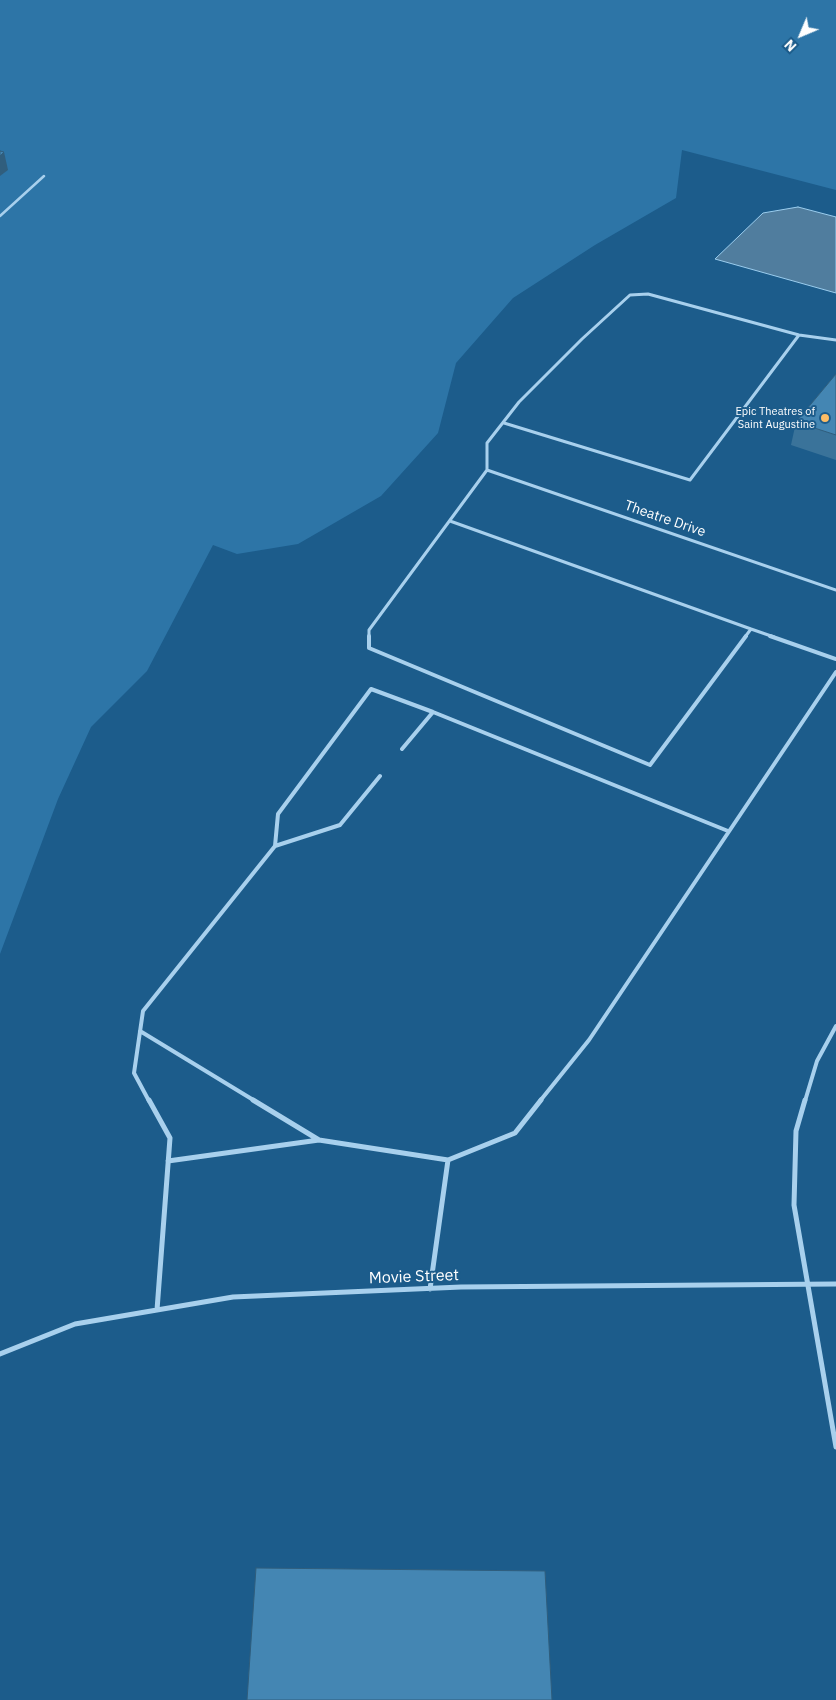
<!DOCTYPE html>
<html>
<head>
<meta charset="utf-8">
<style>
  body { margin:0 }
  #map { position:relative; width:836px; height:1700px; overflow:hidden; background:#1c5c8b; font-family:"IBM Plex Sans",sans-serif }
  canvas { display:block }
  .north { position:absolute; left:776px; top:10px; width:50px; height:50px; -webkit-text-stroke:4px #1c5c8b; paint-order:stroke; rotate:225deg; font-size:14px; font-weight:700; line-height:20px; text-align:center; color:#fff }
  .north::after { content:''; display:block; margin:auto; width:18px; height:22px; background:#fff; clip-path:polygon(50% 0,100% 100%,50% 72%,0 100%) }
</style>
</head>
<body>
<div id="map">
<canvas width="836" height="1700"></canvas>
<div class="north">N</div>
</div>
<script>
const ctx = document.querySelector('canvas').getContext('2d');
ctx.lineJoin = 'round';
function fillPath(path, color) { ctx.fillStyle = color; ctx.fill(path, 'evenodd'); }
const poly = rows => new Path2D(rows.map(r => 'M' + r).join(''));
function strokePath(path, color, width, dash) { ctx.strokeStyle = color; ctx.lineWidth = width; ctx.lineCap = dash ? 'butt' : 'round'; ctx.setLineDash(dash || []); ctx.stroke(path); }
function write(font, color, halo, rows, align = 'center') {
  ctx.font = font + ' "IBM Plex Sans",sans-serif'; ctx.lineWidth = 4; ctx.setLineDash([]); ctx.textBaseline = 'middle'; ctx.strokeStyle = halo; ctx.fillStyle = color; for (const [text, x, y, turn = 0] of rows) {
    ctx.save(); ctx.translate(x, y); ctx.rotate((+turn || 0) * Math.PI / 180); ctx.textAlign = isNaN(turn) ? turn : align; if (halo) ctx.strokeText(text, 0, 0); ctx.fillText(text, 0, 0); ctx.restore();
  }
}
fillPath(poly([
  [0,0,836,0,836,190,682,150,676,198,595,245,513,298,456,363,438,433,381,496,298,544,237,554,213,545,147,671,91,727,58,799,0,954]
]), '#2d75a7');
const water = poly([
  [798,207,836,217,836,293,715,259,763,213,798,207]
]);
fillPath(water, '#507d9e');
strokePath(water, '#9bcdee', 1);
strokePath(poly([
  [0,216,44,176]
]), '#a8d0ed', 2.5);
strokePath(poly([
  [504,423,690,480,799,335],
  [487,470,836,590],
  [450,521,751,629,745,637],
  [751,629,774,637],
  [369,637,369,630,487,470,487,443,519,402,582,339,630,295,648,294,799,335,836,340]
]), '#a8d0ed', 3);
strokePath(poly([
  [369,636,369,648,650,765,746,636],
  [770,636,836,659],
  [402,749,433,712],
  [275,846,278,814,371,689,433,712,728,831],
  [140,1031,255,1101],
  [149,1101,134,1073,143,1011,275,846,340,825,380,776],
  [540,1101,589,1040,836,672],
  [805,1101,817,1061,836,1026]
]), '#a8d0ed', 4);
strokePath(poly([
  [149,1100,170,1138,157,1310],
  [253,1100,319,1140],
  [805,1100,796,1131,794,1205,836,1447],
  [168,1161,319,1140,448,1160],
  [430,1289,448,1160,515,1133,541,1100],
  [0,1354,75,1324,233,1297,461,1287,836,1284]
]), '#a8d0ed', 5);
fillPath(poly([
  [836,374,836,460,791,445,796,422]
]), '#3a739a');
fillPath(poly([
  [4,152,8,170,0,176,0,156]
]), '#305e7d');
const building = poly([
  [0,151,4,152,0,156,0,151],
  [836,374,836,435,796,422,836,374],
  [256,1568,545,1571,552,1700,247,1700,256,1568]
]);
fillPath(building, '#4486b3');
strokePath(building, '#305e7d', 1);
for (const [x, y, r, color] of [
  [825,418,5,"#fdbd66"]
]) { const dot = new Path2D(); dot.arc(x, y, r, 0, 2 * Math.PI); ctx.fillStyle = color; ctx.fill(dot); strokePath(dot, '#1c5c8b', 2); }
write('11px', '#fff', '#1c5c8b', [
  ["Epic Theatres of",815,412],
  ["Saint Augustine",815,425]
], 'right');
write('14px', '#fff', '#1c5c8b', [
  ["Theatre Drive",665,519,19]
]);
write('16px', '#fff', '#1c5c8b', [
  ["Movie Street",414,1277,-2]
]);
</script>
</body>
</html>
